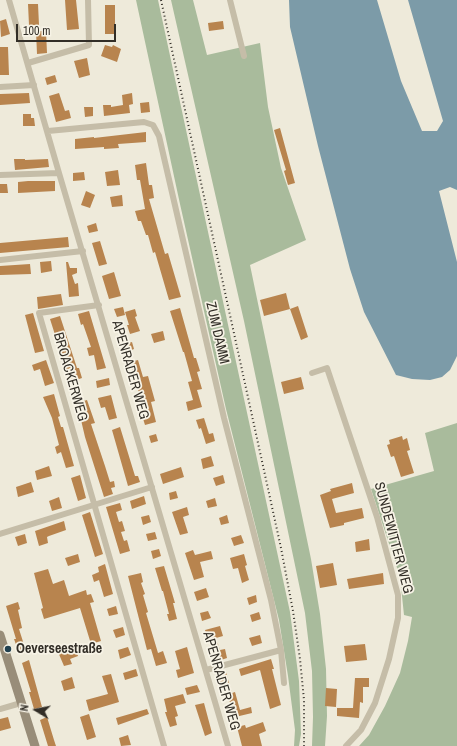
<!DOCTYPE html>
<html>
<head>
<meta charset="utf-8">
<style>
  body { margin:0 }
  #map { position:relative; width:457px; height:746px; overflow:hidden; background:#eeeada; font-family:"Archivo Narrow",sans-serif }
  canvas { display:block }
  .north { position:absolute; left:16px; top:690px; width:40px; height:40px; -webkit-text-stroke:3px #f7f3e6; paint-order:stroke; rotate:280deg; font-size:11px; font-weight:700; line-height:16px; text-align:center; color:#322e27 }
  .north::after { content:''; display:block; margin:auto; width:14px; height:18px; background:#322e27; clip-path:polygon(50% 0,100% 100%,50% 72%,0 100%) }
  .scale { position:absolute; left:16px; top:24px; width:100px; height:18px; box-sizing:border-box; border:2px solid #322e27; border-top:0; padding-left:5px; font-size:12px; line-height:14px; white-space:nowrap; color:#322e27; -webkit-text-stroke:3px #f7f3e6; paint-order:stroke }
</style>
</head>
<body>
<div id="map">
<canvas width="457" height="746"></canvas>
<div class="north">N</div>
<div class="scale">100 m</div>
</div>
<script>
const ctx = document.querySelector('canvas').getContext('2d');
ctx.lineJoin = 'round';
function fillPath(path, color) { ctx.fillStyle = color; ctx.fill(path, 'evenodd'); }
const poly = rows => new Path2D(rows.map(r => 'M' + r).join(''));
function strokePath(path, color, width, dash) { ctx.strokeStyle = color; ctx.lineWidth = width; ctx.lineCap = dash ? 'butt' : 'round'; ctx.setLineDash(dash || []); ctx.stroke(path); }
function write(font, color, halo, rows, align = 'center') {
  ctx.font = font + ' "Archivo Narrow",sans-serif'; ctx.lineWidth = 3.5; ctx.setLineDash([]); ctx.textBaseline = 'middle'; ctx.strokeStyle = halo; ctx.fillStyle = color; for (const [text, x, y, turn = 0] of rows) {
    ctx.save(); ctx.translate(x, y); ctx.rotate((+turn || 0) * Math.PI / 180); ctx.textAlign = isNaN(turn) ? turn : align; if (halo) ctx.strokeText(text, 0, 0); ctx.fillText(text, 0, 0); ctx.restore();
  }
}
fillPath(poly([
  [136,0,158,0,290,612,299,681,301,734,299,746,294,746,295,730,288,676,279,620,226,409,180,204],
  [171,0,193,0,207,55,260,43,268,107,281,168,306,240,250,265,311,559,320,614,326,669,327,716,325,746,312,746,313,717,312,671,305,613,244,321],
  [457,423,457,746,359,746,369,735,385,706,400,673,408,641,412,617,404,615,400,577,371,489,434,471,425,433]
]), '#a9bb9c');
fillPath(poly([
  [289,0,377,0,401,81,422,131,437,131,443,121,408,0,457,0,457,190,450,187,439,191,457,262,457,356,450,370,442,377,430,380,412,379,396,375,364,312,350,269,318,146,290,27]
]), '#7c9ba8');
fillPath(poly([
  [65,0,76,0,79,29,67,30],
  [28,4,38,4,39,25,29,25],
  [105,5,115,5,115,34,105,34],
  [6,19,10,34,1,37,0,21],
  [223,21,224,29,209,31,208,23],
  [36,31,46,31,47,53,37,54],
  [105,45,112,47,113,45,121,49,117,62,101,56],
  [0,47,8,47,9,75,0,75],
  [87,58,90,75,79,78,74,61],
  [55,75,57,82,47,85,45,78],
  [29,93,30,103,0,105,0,94],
  [59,93,65,111,69,110,71,118,56,122,49,96],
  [132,93,133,104,129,105,130,113,104,116,103,105,111,105,111,107,123,105,122,95],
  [149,102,150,112,141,113,140,103],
  [84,107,93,107,93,116,85,117],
  [23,114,31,114,31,118,34,118,35,126,23,126],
  [280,128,295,183,288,185,284,171,286,170,274,130],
  [146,132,146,142,118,144,119,148,104,149,104,147,75,149,75,139,94,137,94,138],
  [14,159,25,159,25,160,48,159,49,167,15,170],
  [146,163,149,185,152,185,154,198,149,199,165,254,168,253,181,297,169,300,155,252,153,253,148,235,146,235,141,221,138,221,135,211,145,209,140,180,137,180,135,165],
  [118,170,120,185,107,186,105,172],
  [84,172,85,180,73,181,73,173],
  [28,181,55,181,55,191,18,193,18,182],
  [0,184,7,184,8,193,0,193],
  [86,191,95,195,90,208,81,205],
  [122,195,123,206,112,207,110,197],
  [96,223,98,231,89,233,87,226],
  [68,237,69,247,0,253,0,243],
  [100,241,107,264,99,266,92,243],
  [51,261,52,271,41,273,40,262],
  [66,262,68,262,70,268,77,268,77,273,72,275,75,284,78,283,79,296,69,297],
  [30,264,31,274,0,275,0,266],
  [114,272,121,296,109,299,102,276],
  [286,293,290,309,264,316,260,300],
  [61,294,63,305,38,309,37,297],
  [298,306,308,337,301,340,290,309],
  [123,307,125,315,117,317,114,309],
  [180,308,194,358,196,358,200,371,197,372,202,389,197,390,202,407,188,411,186,402,193,400,188,382,192,381,184,352,183,352,170,311],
  [135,309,137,316,135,317,140,331,130,334,127,325,129,325,125,312],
  [89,311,106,368,97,370,94,355,89,356,87,348,91,347,83,324,81,325,78,314],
  [33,313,44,351,35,353,25,315],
  [60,316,77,368,79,368,82,378,70,382,50,319],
  [163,331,165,340,154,343,151,334],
  [132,342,134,349,127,352,125,344],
  [46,360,54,383,45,386,40,369,34,371,32,365],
  [138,360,143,377,148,376,155,401,151,402,156,422,145,425,136,397,140,396,130,362],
  [301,377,304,389,284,394,281,382],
  [109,378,110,385,97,388,96,381],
  [54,394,60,416,58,417,61,427,63,427,74,466,66,468,61,452,57,454,55,447,59,445,52,418,43,397],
  [111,395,117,418,109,420,105,407,101,408,98,398],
  [87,400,95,423,91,424,105,466,110,482,114,481,115,487,111,488,113,494,104,497,85,437,77,403],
  [204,418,209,434,213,433,215,441,206,444,201,428,199,429,196,420],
  [120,427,135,476,138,476,140,482,128,486,112,430],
  [156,434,158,441,151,443,149,436],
  [402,436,403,440,407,438,410,450,407,451,414,473,401,477,394,456,391,457,387,445,390,444,389,440],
  [211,456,214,466,203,469,201,459],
  [49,466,52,476,37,480,35,471],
  [181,467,184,477,163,484,160,474],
  [80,475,86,498,78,501,71,478],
  [223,475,225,483,216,486,213,478],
  [31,482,34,492,18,497,16,487],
  [352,483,354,493,332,499,336,513,362,508,364,518,344,523,344,525,330,528,320,495,331,491,330,489],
  [176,491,178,498,170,500,169,493],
  [144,496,146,504,132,509,130,501],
  [59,497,62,508,52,511,49,501],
  [215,498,217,506,208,508,206,501],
  [120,503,122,510,116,512,119,522,122,521,125,531,121,532,124,541,127,540,130,551,120,554,106,507],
  [187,507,189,515,183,517,188,533,180,535,172,512],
  [90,512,103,554,95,557,82,515],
  [149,515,151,522,143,525,141,517],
  [227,515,229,523,221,525,219,518],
  [64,521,66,530,49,536,47,537,48,543,39,546,35,531],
  [155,532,157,539,148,541,146,534],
  [25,534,27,543,18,546,15,537],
  [241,535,244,543,234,546,231,538],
  [369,539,370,550,356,552,355,542],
  [159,549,161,556,153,559,151,551],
  [193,550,195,555,211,551,213,559,200,562,204,577,194,580,185,553],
  [78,554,80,562,68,566,65,558],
  [244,554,247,565,245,566,249,580,242,583,238,568,233,569,230,558],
  [333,563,337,585,320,588,316,566],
  [105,564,113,594,104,597,99,580,94,582,92,575,99,572,98,567],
  [164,566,175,603,173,603,177,619,169,621,167,614,169,614,163,591,162,591,155,568],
  [48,569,53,584,64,580,69,596,86,590,87,595,91,594,94,602,90,603,101,641,91,644,80,608,44,619,41,609,43,608,34,573],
  [141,573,143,582,141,583,145,594,143,595,148,612,146,613,158,653,163,651,167,663,156,666,151,649,147,650,128,576],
  [383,573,384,584,349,589,347,579],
  [206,588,209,597,197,601,194,592],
  [256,595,257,602,249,605,247,598],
  [18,602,20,609,18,610,22,628,19,629,26,651,19,653,14,639,16,639,6,606],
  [116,606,118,614,109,616,107,609],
  [208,611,211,618,202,621,200,613],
  [259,612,261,619,252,622,250,615],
  [220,626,223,636,216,638,220,650,225,649,227,658,215,662,205,630],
  [123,627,125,635,116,638,113,630],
  [260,635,262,643,252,646,249,638],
  [365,644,367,660,346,662,344,646],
  [75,646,78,656,70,659,72,664,64,666,58,652],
  [128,647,131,655,120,659,118,650],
  [187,647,194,673,178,678,176,670,180,669,175,651],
  [271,659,274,669,272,669,281,705,270,709,260,670,241,676,239,669],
  [29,660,42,707,34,709,29,692,31,692,22,663],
  [136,669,138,676,125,680,123,673],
  [226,672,232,693,235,692,240,710,251,707,252,713,231,718,229,710,232,709,225,686,222,687,218,675],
  [111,674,119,702,89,711,86,700,108,694,102,676],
  [72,677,75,688,64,691,61,681],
  [355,678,369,678,369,687,363,687,363,703,360,702,359,718,337,716,337,708,353,708],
  [197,685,200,692,187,695,185,688],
  [326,688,337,689,336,707,325,706],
  [183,694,186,703,175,706,178,716,175,717,177,725,170,727,165,712,167,712,164,699],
  [204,703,212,733,205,736,195,705],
  [147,709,149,714,118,725,116,718],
  [89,714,96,737,87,740,80,717],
  [8,717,11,728,0,731,0,719],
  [47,717,54,740,56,746,48,746,40,720],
  [263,722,266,731,259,734,262,746,242,746,237,727,245,725,246,728],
  [128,735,131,745,121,746,119,738]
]), '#b8844e');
strokePath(poly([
  [9,0,59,173,228,746],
  [230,0,244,56],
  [28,63,89,45,88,0],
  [0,87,34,85],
  [48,131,144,122,153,125,159,136,224,418,271,600,281,650,206,670],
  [0,175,59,173],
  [0,260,83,251],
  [99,305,39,313,164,746],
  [312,373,327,368,377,517,398,595,398,618,389,659,375,703,361,730,346,746],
  [0,534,152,487],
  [281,650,284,683],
  [0,709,21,703]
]), '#c5bda8', 6);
strokePath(poly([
  [0,635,35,746]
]), '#988d79', 9);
strokePath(poly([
  [161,0,281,548,293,611,300,659,304,700,304,746]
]), '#322e27', 2, [1, 3]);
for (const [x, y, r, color] of [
  [8,649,4,"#21404f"]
]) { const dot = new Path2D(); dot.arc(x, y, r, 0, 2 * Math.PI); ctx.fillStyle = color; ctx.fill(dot); strokePath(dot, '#f7f3e6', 1.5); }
write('14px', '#322e27', '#f7f3e6', [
  ["ZUM DAMM",217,333,77],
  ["APENRADER WEG",130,370,74],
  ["BROACKERWEG",70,377,74],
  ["SUNDEWITTER WEG",393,538,75],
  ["APENRADER WEG",221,681,74]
]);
write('bold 14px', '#322e27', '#f7f3e6', [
  ["Oeverseestraße",16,649]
], 'left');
</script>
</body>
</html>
